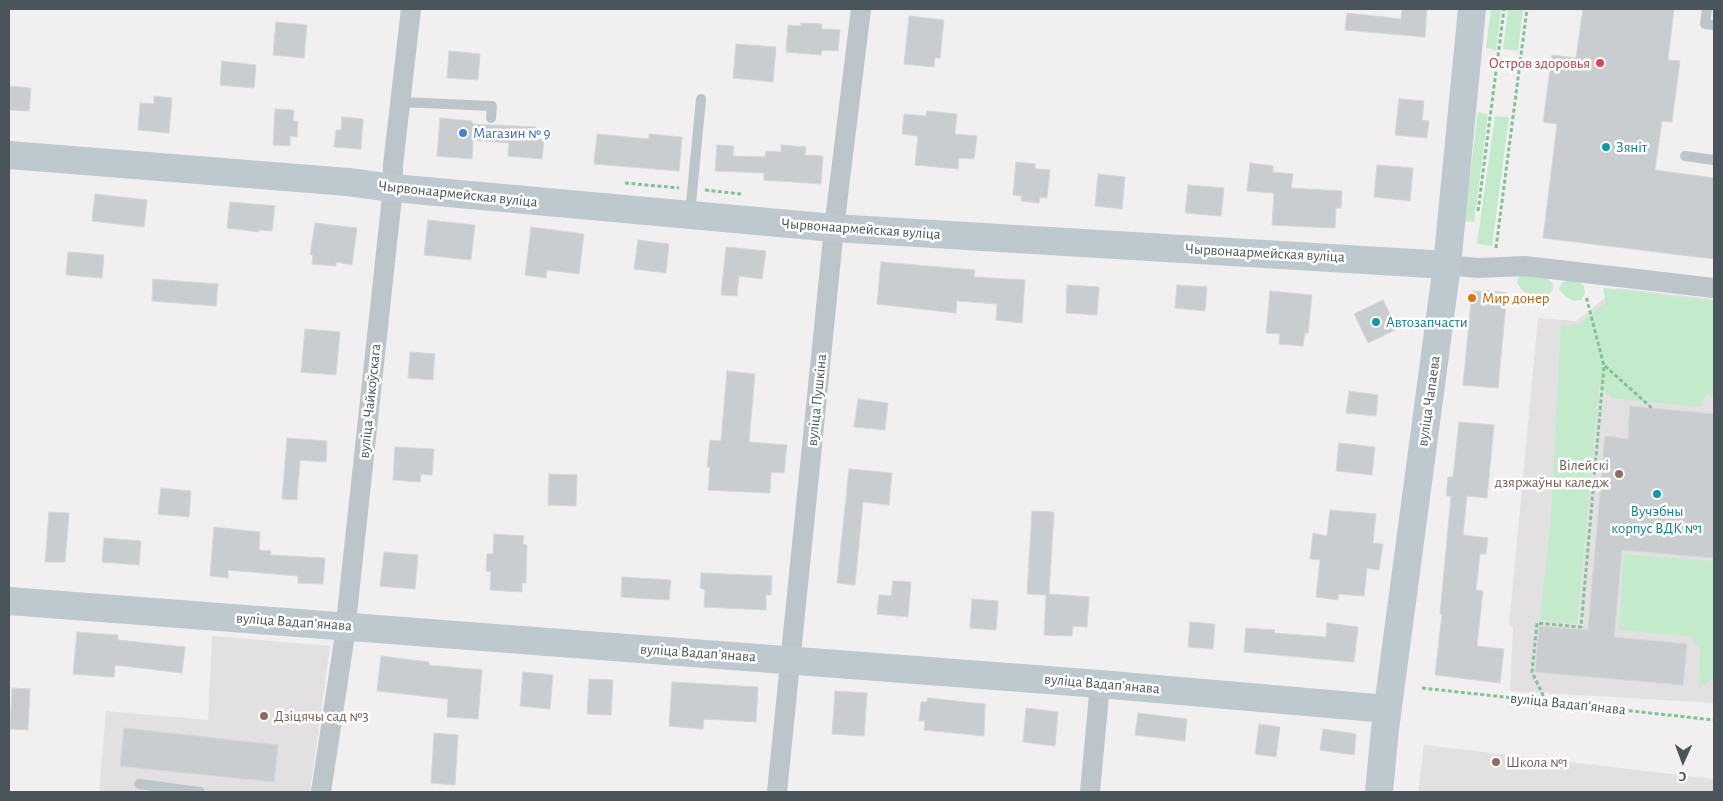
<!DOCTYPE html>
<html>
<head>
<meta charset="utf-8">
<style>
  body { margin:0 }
  #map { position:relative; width:1723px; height:801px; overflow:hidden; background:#f1eff0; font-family:"Alegreya Sans",sans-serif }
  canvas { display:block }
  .frame { position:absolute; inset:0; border:10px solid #49555a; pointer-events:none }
  .north { position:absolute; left:1658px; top:736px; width:50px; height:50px; -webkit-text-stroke:4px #fff; paint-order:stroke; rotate:182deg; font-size:14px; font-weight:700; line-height:20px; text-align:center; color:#49555a }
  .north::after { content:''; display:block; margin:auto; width:18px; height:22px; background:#49555a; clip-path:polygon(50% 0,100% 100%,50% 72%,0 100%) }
</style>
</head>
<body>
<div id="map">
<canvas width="1723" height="801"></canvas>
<div class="frame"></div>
<div class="north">С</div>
</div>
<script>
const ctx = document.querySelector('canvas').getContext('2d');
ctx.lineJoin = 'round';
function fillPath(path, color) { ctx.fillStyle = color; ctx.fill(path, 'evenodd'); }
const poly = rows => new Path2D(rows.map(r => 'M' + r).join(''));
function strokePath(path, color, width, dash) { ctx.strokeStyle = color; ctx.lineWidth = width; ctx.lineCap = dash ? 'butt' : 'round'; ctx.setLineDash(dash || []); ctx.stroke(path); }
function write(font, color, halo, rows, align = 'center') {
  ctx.font = font + ' "Alegreya Sans",sans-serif'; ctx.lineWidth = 5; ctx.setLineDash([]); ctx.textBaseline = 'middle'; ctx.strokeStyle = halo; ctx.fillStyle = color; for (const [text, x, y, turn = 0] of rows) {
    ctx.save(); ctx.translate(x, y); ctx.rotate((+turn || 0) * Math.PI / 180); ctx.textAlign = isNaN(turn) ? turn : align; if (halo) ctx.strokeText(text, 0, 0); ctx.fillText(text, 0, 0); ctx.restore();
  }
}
fillPath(poly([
  [1617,288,1714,299,1714,703,1510,691,1513,627,1509,626,1538,318,1576,321],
  [212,636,330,646,310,792,99,792,106,711,208,720],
  [1424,745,1714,779,1714,792,1418,792]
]), '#e2e0e1');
fillPath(poly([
  [1491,9,1501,9,1496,50,1486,48],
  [1508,9,1523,9,1518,51,1503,49],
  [1478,112,1488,114,1474,222,1464,221],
  [1495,116,1509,117,1492,246,1477,244],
  [1520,273,1545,276,1553,284,1553,289,1549,294,1543,297,1529,295,1523,291,1517,283],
  [1568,280,1579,281,1584,286,1585,293,1581,300,1574,301,1566,297,1559,289,1562,283],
  [1603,288,1714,301,1714,398,1706,393,1701,407,1612,398,1599,385,1577,624,1540,620,1551,517,1561,325,1578,325,1606,303],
  [1624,554,1714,561,1714,677,1699,689,1700,647,1692,642,1693,637,1619,630]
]), '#c3eacb');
const building = poly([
  [1402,9,1427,9,1425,37,1345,30,1347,13,1401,19,1402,9],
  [1583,9,1674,9,1668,60,1680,61,1672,122,1662,121,1655,170,1714,178,1714,259,1543,238,1557,124,1543,122,1552,55,1576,58,1583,9],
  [909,16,944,20,940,58,935,58,934,67,904,64,909,16],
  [276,22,307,25,304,58,273,55,276,22],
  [801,23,822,24,822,29,840,30,838,51,822,50,821,55,786,52,788,25,801,26,801,23],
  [736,44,776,47,773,82,733,78,736,44],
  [449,51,480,54,478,80,447,78,449,51],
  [222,61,256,65,254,88,220,85,222,61],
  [9,86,31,88,29,111,9,110,9,86],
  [154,96,172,98,169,133,138,130,140,103,154,104,154,96],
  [1399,99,1424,101,1422,120,1429,121,1427,138,1395,135,1399,99],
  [275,109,294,110,293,121,298,121,297,137,290,136,290,146,273,145,275,109],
  [927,111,957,114,955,134,977,136,974,159,959,158,958,169,915,165,918,136,902,134,904,114,926,116,927,111],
  [342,117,363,119,361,149,334,147,336,130,341,130,342,117],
  [440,118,472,121,472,124,536,127,535,139,544,140,542,159,508,156,509,143,473,140,472,159,437,156,440,118],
  [597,134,649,139,649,134,682,137,679,171,594,164,597,134],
  [717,145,734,146,733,156,765,157,766,151,781,152,781,145,806,147,805,155,823,156,821,184,764,180,764,173,715,171,717,145],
  [1016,162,1035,164,1035,169,1050,170,1047,198,1040,197,1039,203,1021,201,1022,196,1013,195,1016,162],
  [1250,163,1273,166,1273,172,1293,174,1291,188,1342,191,1341,208,1336,208,1335,228,1272,225,1274,193,1247,191,1250,163],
  [1377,165,1413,168,1410,201,1374,197,1377,165],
  [1098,174,1125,177,1122,209,1095,206,1098,174],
  [1188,185,1224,188,1221,216,1185,213,1188,185],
  [95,194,147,200,144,227,92,221,95,194],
  [230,202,275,206,272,231,259,230,259,232,227,228,230,202],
  [428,220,475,225,471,260,424,255,428,220],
  [315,223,357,228,352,265,336,262,336,266,312,264,313,255,310,255,315,223],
  [531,227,584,234,579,274,547,270,546,278,525,275,531,227],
  [638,240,669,244,666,273,634,269,638,240],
  [726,247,766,251,762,279,739,276,737,296,721,295,726,247],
  [68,252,104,255,102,278,66,275,68,252],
  [881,262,975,270,974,277,1025,280,1022,323,996,320,997,304,957,301,956,313,877,304,881,262],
  [153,279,218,284,216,306,152,301,153,279],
  [1067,285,1099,287,1097,315,1066,313,1067,285],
  [1177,285,1207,287,1205,311,1175,308,1177,285],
  [1484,290,1507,293,1498,388,1463,385,1472,291,1484,292,1484,290],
  [1270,291,1312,295,1308,333,1305,333,1303,346,1279,344,1280,334,1266,333,1270,291],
  [1383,300,1397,329,1368,343,1354,314,1383,300],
  [305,329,340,332,336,375,301,372,305,329],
  [410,352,435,354,433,380,408,378,410,352],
  [727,371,755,374,749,442,787,445,784,473,771,472,770,493,708,490,710,467,707,467,710,440,721,441,727,371],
  [1349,391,1378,395,1376,416,1346,413,1349,391],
  [858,399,888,403,885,430,854,427,858,399],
  [1630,406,1714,414,1714,558,1622,550,1614,637,1687,644,1683,685,1535,672,1539,626,1588,630,1605,436,1628,439,1630,406],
  [1459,422,1494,425,1487,498,1467,496,1463,535,1488,538,1486,554,1480,554,1476,590,1483,591,1477,646,1504,649,1500,683,1435,675,1442,614,1440,614,1451,496,1446,496,1448,477,1453,477,1459,422],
  [287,438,327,441,326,462,300,460,297,500,282,499,287,438],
  [1339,443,1375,447,1372,475,1336,471,1339,443],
  [395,447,434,449,432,475,421,474,420,482,393,480,395,447],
  [849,469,892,473,889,505,863,502,855,585,837,583,849,469],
  [549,474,577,475,576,506,548,505,549,474],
  [161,488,191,491,189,517,158,514,161,488],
  [1330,510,1376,514,1373,543,1383,544,1379,570,1367,568,1364,596,1339,594,1338,600,1316,597,1320,560,1310,559,1313,533,1327,536,1330,510],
  [1032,511,1054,512,1049,594,1089,597,1087,627,1073,626,1072,636,1044,635,1046,595,1027,594,1032,511],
  [49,512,69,513,65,562,45,562,49,512],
  [214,527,260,532,259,550,271,551,270,555,325,558,323,584,298,583,298,576,228,570,228,578,210,576,214,527],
  [494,534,524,536,523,544,527,545,526,583,522,583,522,592,490,590,491,572,486,571,487,554,493,554,494,534],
  [104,538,141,541,139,565,102,562,104,538],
  [384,552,418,555,415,589,380,586,384,552],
  [701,573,772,576,771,595,766,595,766,610,704,607,705,590,700,588,701,573],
  [622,577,671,580,669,600,621,597,622,577],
  [893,581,911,582,908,617,877,614,879,595,891,596,893,581],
  [972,599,998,601,996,630,970,628,972,599],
  [1190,622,1215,624,1213,649,1188,647,1190,622],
  [1327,623,1358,627,1354,662,1244,652,1246,628,1275,630,1274,633,1326,637,1327,623],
  [77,632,118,635,118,640,185,647,182,673,115,665,114,677,73,674,77,632],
  [381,656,429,662,429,665,482,670,478,719,447,717,448,699,377,691,381,656],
  [523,672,553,675,550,709,520,706,523,672],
  [589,679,613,680,611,715,587,714,589,679],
  [672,682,758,687,756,722,704,719,703,729,669,726,672,682],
  [12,688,30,689,28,730,10,729,12,688],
  [835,691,867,693,864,736,832,734,835,691],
  [928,698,985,704,984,736,924,730,925,721,919,721,921,702,927,702,928,698],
  [1026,708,1058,712,1055,746,1023,742,1026,708],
  [1138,713,1187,719,1185,741,1135,735,1138,713],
  [1259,724,1280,727,1276,757,1255,754,1259,724],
  [124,728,278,745,274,782,120,766,124,728],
  [1323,729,1356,734,1354,755,1320,750,1323,729],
  [434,733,458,735,455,785,431,783,434,733]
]);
fillPath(building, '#cacdd0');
strokePath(building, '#d4d7da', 1);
strokePath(poly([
  [625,183,679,188],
  [705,190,741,194],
  [1478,211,1504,9],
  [1496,248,1527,9],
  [1605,366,1653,409],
  [1422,688,1714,720],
  [1546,702,1532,672,1537,623,1581,627,1604,366,1586,296]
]), '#7fc495', 3, [4, 2.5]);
strokePath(poly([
  [1707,9,1705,24,1714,25],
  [401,102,492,106,491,118],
  [1685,156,1714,160],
  [690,214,701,99],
  [139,784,200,792]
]), '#bcc6ca', 10);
strokePath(poly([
  [1447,265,1478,268,1525,266,1714,288],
  [321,792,344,641,393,188,393,165,411,9],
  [777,792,834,228,861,9],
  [1090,792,1100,684]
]), '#bcc6ca', 20);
strokePath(poly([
  [9,155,348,182,393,188,834,228,1447,265],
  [9,601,1100,684,1387,709],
  [1379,792,1385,729,1447,265,1472,9]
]), '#bdc9cf', 28);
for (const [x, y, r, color] of [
  [1600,63,5,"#e0444e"],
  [463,133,5,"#3f7fe0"],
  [1606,147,5,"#0f9aa8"],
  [1472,298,5,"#e8710a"],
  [1376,322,5,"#0f9aa8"],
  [1619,474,5,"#8d6e63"],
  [1657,494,5,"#0f9aa8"],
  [264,716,5,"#8d6e63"],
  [1496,762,5,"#8d6e63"]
]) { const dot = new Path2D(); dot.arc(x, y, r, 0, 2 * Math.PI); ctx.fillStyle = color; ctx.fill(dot); strokePath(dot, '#fff', 2); }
write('15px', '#be3a42', '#fff', [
  ["Остров здоровья",1590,63]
], 'right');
write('15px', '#366cbe', '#fff', [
  ["Магазин № 9",473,133]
], 'left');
write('15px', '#0d838f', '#fff', [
  ["Зяніт",1616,147],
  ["Автозапчасти",1386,322],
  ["Вучэбны",1657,511,"center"],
  ["корпус ВДК №1",1657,528,"center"]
], 'left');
write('15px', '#49555a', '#fff', [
  ["Чырвонаармейская вуліца",458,194,6],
  ["Чырвонаармейская вуліца",861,229,4],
  ["Чырвонаармейская вуліца",1265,253,3],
  ["вуліца Пушкіна",817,400,-84],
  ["вуліца Чайкоўскага",370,401,-84],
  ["вуліца Чапаева",1429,401,-82],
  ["вуліца Вадапʼянава",294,622,4],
  ["вуліца Вадапʼянава",698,653,4],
  ["вуліца Вадапʼянава",1102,684,5],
  ["вуліца Вадапʼянава",1568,704,6]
]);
write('15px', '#c56008', '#fff', [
  ["Мир донер",1482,298]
], 'left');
write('15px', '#785e54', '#fff', [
  ["Вілейскі",1609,465,"right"],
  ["дзяржаўны каледж",1609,482,"right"],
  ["Дзіцячы сад №3",274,716],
  ["Школа №1",1506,762]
], 'left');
</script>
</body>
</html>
